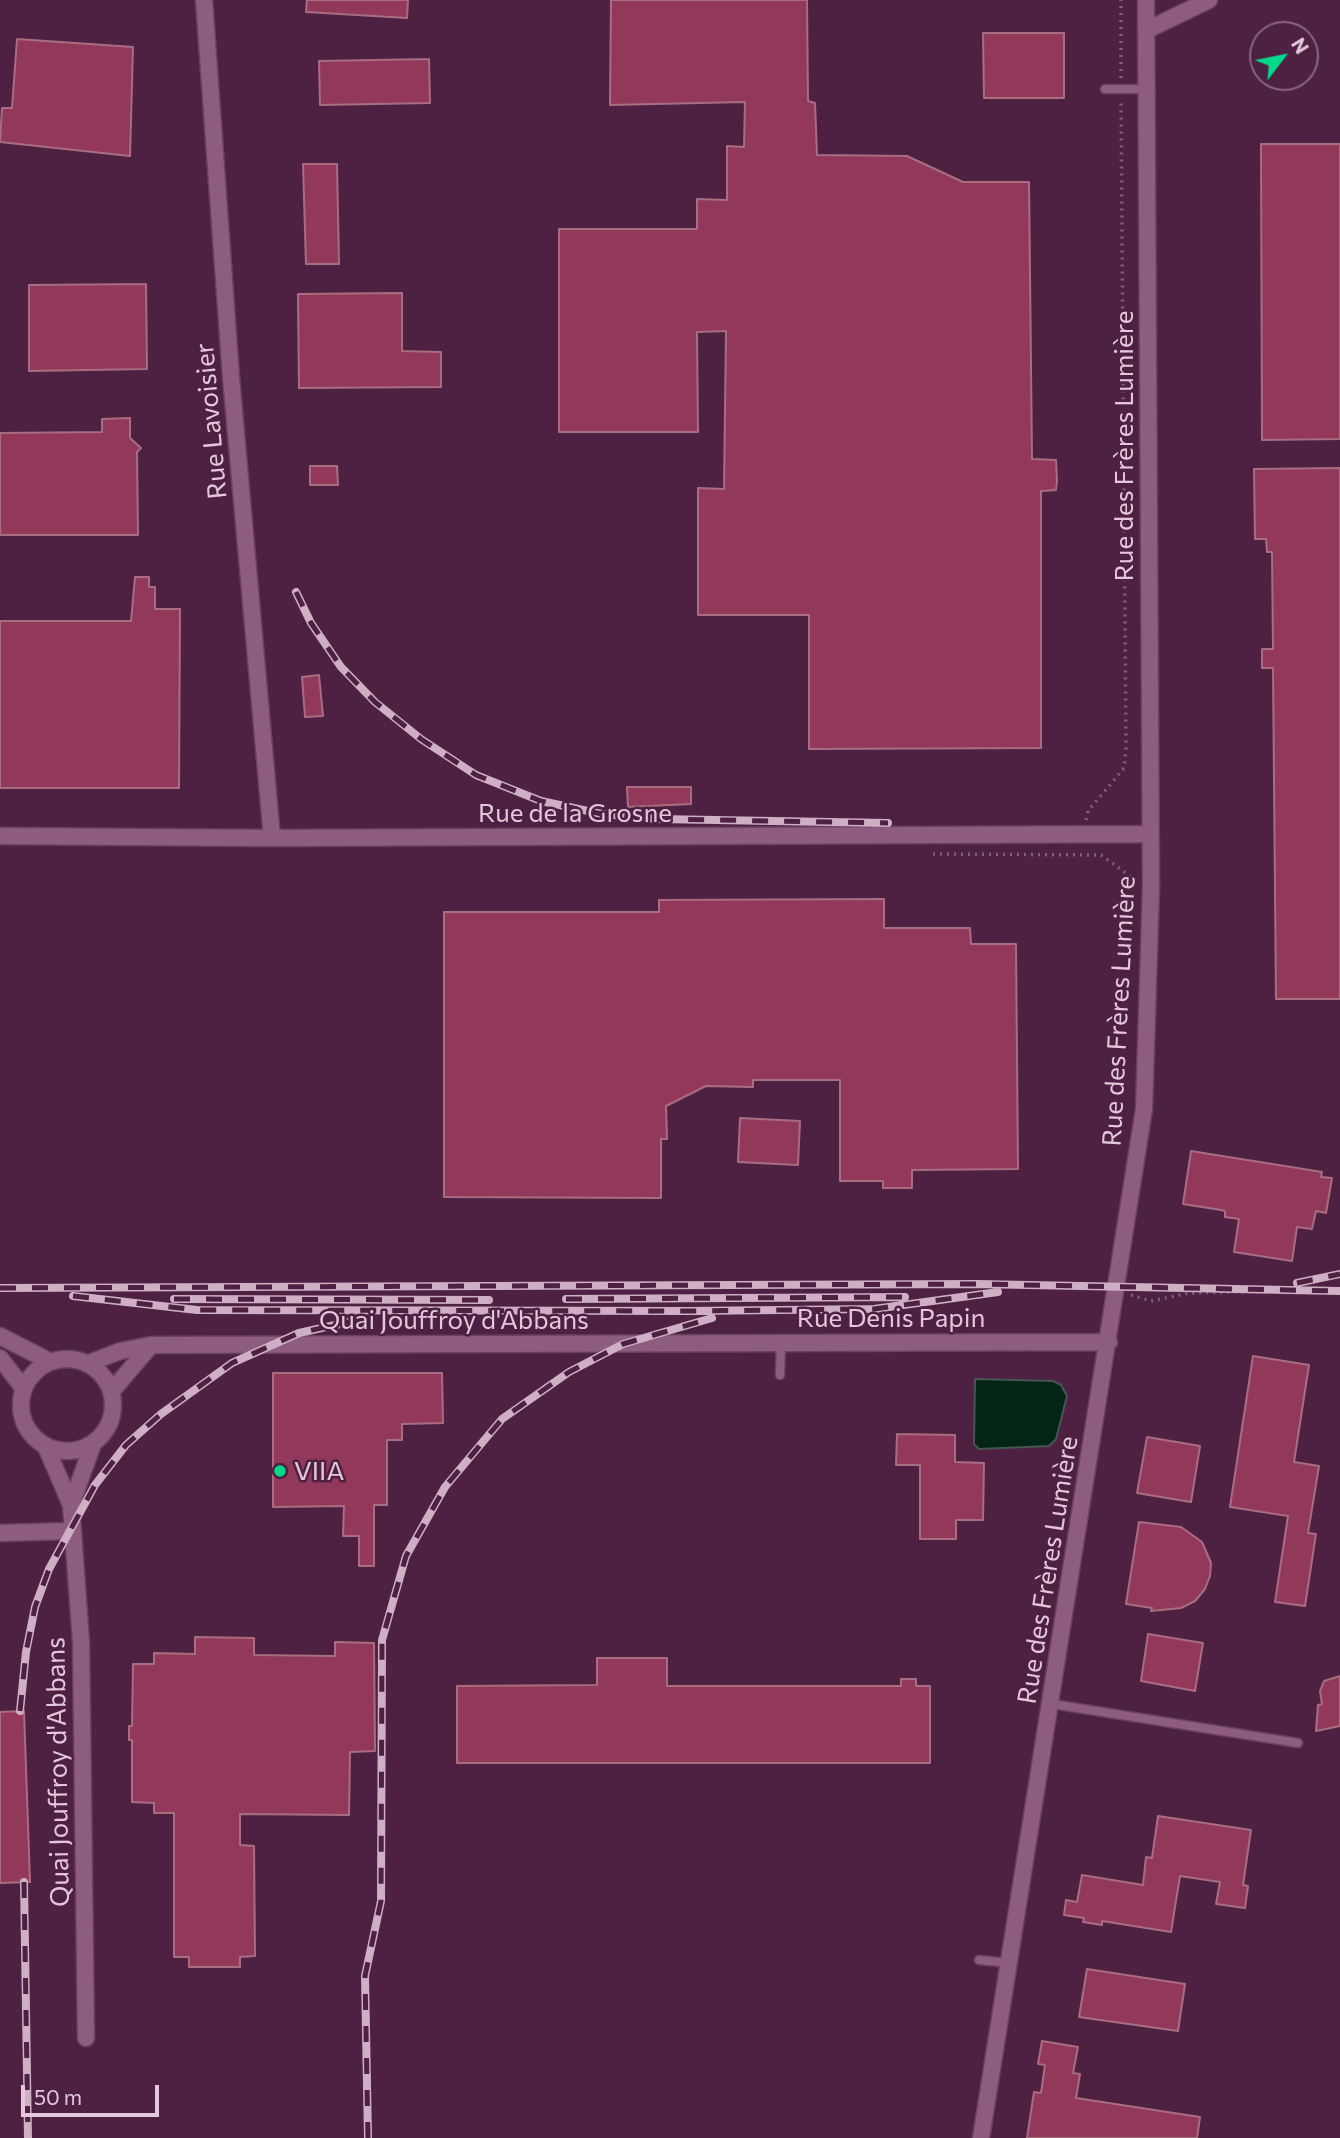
<!DOCTYPE html>
<html>
<head>
<meta charset="utf-8">
<style>
  body { margin:0 }
  #map { position:relative; width:1340px; height:2138px; overflow:hidden; background:#4e2142; font-family:Commissioner,sans-serif }
  canvas { display:block }
  .north { position:absolute; left:1249px; top:21px; width:70px; height:70px; box-sizing:border-box; background:#4e2142; border:2px solid #8a637f; border-radius:50%; rotate:58deg; font-size:19px; font-weight:700; line-height:28px; text-align:center; color:#e4c7da }
  .north::after { content:''; display:block; margin:auto; width:24px; height:32px; background:#04d98b; clip-path:polygon(50% 0,100% 100%,50% 72%,0 100%) }
  .scale { position:absolute; left:21px; top:2085px; width:138px; height:32px; box-sizing:border-box; border:4px solid #e4c7da; border-top:0; padding-left:9px; font-size:21px; line-height:24px; white-space:nowrap; color:#e4c7da; -webkit-text-stroke:5px #4e2142; paint-order:stroke }
</style>
</head>
<body>
<div id="map">
<canvas width="1340" height="2138"></canvas>
<div class="north">N</div>
<div class="scale">50 m</div>
</div>
<script>
const ctx = document.querySelector('canvas').getContext('2d');
ctx.lineJoin = 'round';
function fillPath(path, color) { ctx.fillStyle = color; ctx.fill(path, 'evenodd'); }
const poly = rows => new Path2D(rows.map(r => 'M' + r).join(''));
function strokePath(path, color, width, dash) { ctx.strokeStyle = color; ctx.lineWidth = width; ctx.lineCap = dash ? 'butt' : 'round'; ctx.setLineDash(dash || []); ctx.stroke(path); }
function write(font, color, halo, rows, align = 'center') {
  ctx.font = font + ' Commissioner,sans-serif'; ctx.lineWidth = 5; ctx.setLineDash([]); ctx.textBaseline = 'middle'; ctx.strokeStyle = halo; ctx.fillStyle = color; for (const [text, x, y, turn = 0] of rows) {
    ctx.save(); ctx.translate(x, y); ctx.rotate((+turn || 0) * Math.PI / 180); ctx.textAlign = isNaN(turn) ? turn : align; if (halo) ctx.strokeText(text, 0, 0); ctx.fillText(text, 0, 0); ctx.restore();
  }
}
const water = poly([
  [975,1379,1053,1381,1061,1385,1067,1396,1056,1439,1049,1446,979,1449,974,1444,975,1379]
]);
fillPath(water, '#032515');
strokePath(water, '#465650', 2);
const building = poly([
  [307,0,408,0,407,18,306,12,307,0],
  [611,0,807,0,808,101,815,103,817,155,907,156,963,182,1029,182,1032,459,1056,460,1057,481,1056,490,1041,491,1041,748,809,749,809,615,698,615,698,488,724,489,726,331,697,332,698,432,559,432,559,229,697,229,697,199,727,200,727,146,744,147,745,102,610,105,611,0],
  [983,33,1064,33,1064,98,984,98,983,33],
  [17,39,133,47,130,156,0,142,2,108,12,108,17,39],
  [429,59,430,103,320,105,319,61,429,59],
  [1261,144,1340,144,1340,439,1262,440,1261,144],
  [303,164,337,164,339,264,306,264,303,164],
  [146,284,147,369,29,371,29,285,146,284],
  [402,293,402,351,441,352,441,387,299,388,298,294,402,293],
  [130,418,130,438,141,448,137,452,138,535,0,535,0,433,102,432,102,419,130,418],
  [310,466,337,466,338,485,310,485,310,466],
  [1340,468,1340,999,1276,999,1273,668,1262,668,1262,649,1273,649,1272,552,1267,552,1266,539,1255,539,1254,469,1340,468],
  [135,577,149,577,149,587,155,587,155,609,180,609,179,788,0,788,0,621,131,621,135,577],
  [319,675,323,716,305,717,302,677,319,675],
  [627,787,691,787,691,804,628,807,627,787],
  [884,899,884,928,970,928,971,944,1016,944,1018,1169,912,1170,912,1188,883,1188,883,1181,840,1181,840,1080,753,1080,753,1087,706,1086,666,1106,667,1139,661,1139,661,1198,444,1197,444,912,659,912,659,900,884,899],
  [740,1118,800,1121,798,1165,738,1162,740,1118],
  [1191,1151,1322,1172,1321,1177,1332,1178,1326,1213,1316,1211,1312,1229,1297,1227,1292,1261,1234,1252,1239,1219,1225,1217,1225,1211,1221,1210,1183,1204,1191,1151],
  [1253,1356,1309,1365,1294,1462,1319,1466,1308,1533,1316,1534,1305,1606,1275,1602,1288,1516,1230,1507,1253,1356],
  [273,1373,442,1373,443,1423,402,1424,402,1440,387,1440,387,1505,374,1505,374,1566,359,1566,359,1536,343,1536,344,1506,273,1507,273,1373],
  [897,1434,955,1435,955,1462,984,1463,983,1520,956,1520,956,1539,920,1539,920,1465,896,1465,897,1434],
  [1147,1437,1200,1446,1191,1502,1137,1493,1147,1437],
  [1139,1522,1181,1527,1202,1542,1211,1563,1210,1576,1205,1589,1195,1601,1181,1608,1151,1611,1152,1608,1126,1604,1139,1522],
  [1148,1634,1203,1643,1195,1691,1141,1681,1148,1634],
  [195,1637,254,1638,254,1655,335,1656,335,1642,374,1643,375,1751,350,1752,349,1815,240,1814,240,1845,254,1846,255,1956,240,1957,240,1967,189,1967,189,1957,174,1957,174,1813,154,1813,154,1803,132,1802,132,1740,129,1740,129,1726,132,1726,133,1664,154,1664,154,1653,195,1654,195,1637],
  [597,1658,667,1658,667,1686,901,1686,901,1679,916,1679,916,1686,930,1686,930,1763,457,1763,457,1686,597,1685,597,1658],
  [1340,1676,1340,1726,1316,1731,1318,1705,1322,1704,1320,1691,1324,1681,1340,1676],
  [24,1711,30,1882,0,1883,0,1712,24,1711],
  [1158,1816,1251,1830,1243,1885,1248,1886,1245,1908,1216,1904,1220,1882,1180,1876,1171,1932,1102,1921,1102,1925,1083,1922,1084,1918,1064,1915,1066,1900,1077,1902,1082,1875,1143,1885,1146,1857,1152,1858,1158,1816],
  [1087,1969,1185,1984,1178,2031,1079,2017,1087,1969],
  [1042,2041,1078,2047,1073,2073,1080,2074,1076,2098,1200,2117,1197,2138,1027,2138,1034,2092,1041,2093,1045,2065,1038,2064,1042,2041]
]);
fillPath(building, '#91385b');
strokePath(building, '#a96d80', 2);
const service = poly([
  [1105,89,1147,89],
  [780,1375,781,1343],
  [1052,1704,1298,1743],
  [979,1960,1010,1963]
]);
const minor = poly([
  [204,0,231,377,272,838],
  [1147,30,1209,0],
  [0,836,272,838,1149,834],
  [0,1336,51,1362],
  [151,1345,1109,1342],
  [0,1358,24,1389],
  '21 1405a46 46 0 1 1 92 0a46 46 0 1 1-92 0Z',
  [87,1364,120,1351,151,1345,111,1392],
  [46,1447,71,1505,93,1444],
  [71,1505,81,1642,86,2038],
  [0,1533,70,1531],
  [981,2138,1144,1109,1151,887,1146,0]
]);
strokePath(service, '#67415d', 11);
strokePath(minor, '#67415d', 19);
strokePath(poly([
  [1121,78,1121,0],
  [1086,820,1088,811,1124,768,1126,749,1121,99],
  [933,854,1101,855,1134,879],
  [1131,1295,1151,1301,1189,1293,1340,1290]
]), '#845d79', 3.5, [2, 5]);
strokePath(service, '#8e5c7f', 8);
strokePath(minor, '#8e5c7f', 16);
const rail = poly([
  [296,592,311,623,341,667,375,702,421,739,476,775,541,801,602,814,657,819,888,823],
  [1297,1283,1340,1274],
  [0,1288,977,1284,1340,1291],
  [73,1296,197,1310,688,1311,874,1309,998,1292],
  [174,1299,489,1300],
  [566,1299,905,1297],
  [20,1711,26,1652,35,1607,49,1569,95,1485,126,1445,161,1414,232,1363,299,1333,362,1319],
  [24,1882,28,2138],
  [368,2138,365,1976,381,1901,382,1640,406,1556,445,1487,502,1419,569,1372,623,1344,712,1318]
]);
strokePath(rail, '#ceafc4', 8);
strokePath(rail, '#4e2142', 5, [16]);
for (const [x, y, r, color] of [
  [280,1471,7,"#04d98b"]
]) { const dot = new Path2D(); dot.arc(x, y, r, 0, 2 * Math.PI); ctx.fillStyle = color; ctx.fill(dot); strokePath(dot, '#4e2142', 2.5); }
write('26px', '#e4c7da', '#4e2142', [
  ["Rue Lavoisier",211,421,-95],
  ["Rue des Frères Lumière",1124,446,-90],
  ["Rue de la Grosne",575,813],
  ["Rue des Frères Lumière",1119,1011,-87],
  ["Rue Denis Papin",891,1318],
  ["Quai Jouffroy d'Abbans",454,1320],
  ["Rue des Frères Lumière",1048,1570,-81],
  ["Quai Jouffroy d'Abbans",58,1772,-91]
]);
write('26px', '#e4c7da', '#4e2142', [
  ["VIIA",294,1471]
], 'left');
</script>
</body>
</html>
